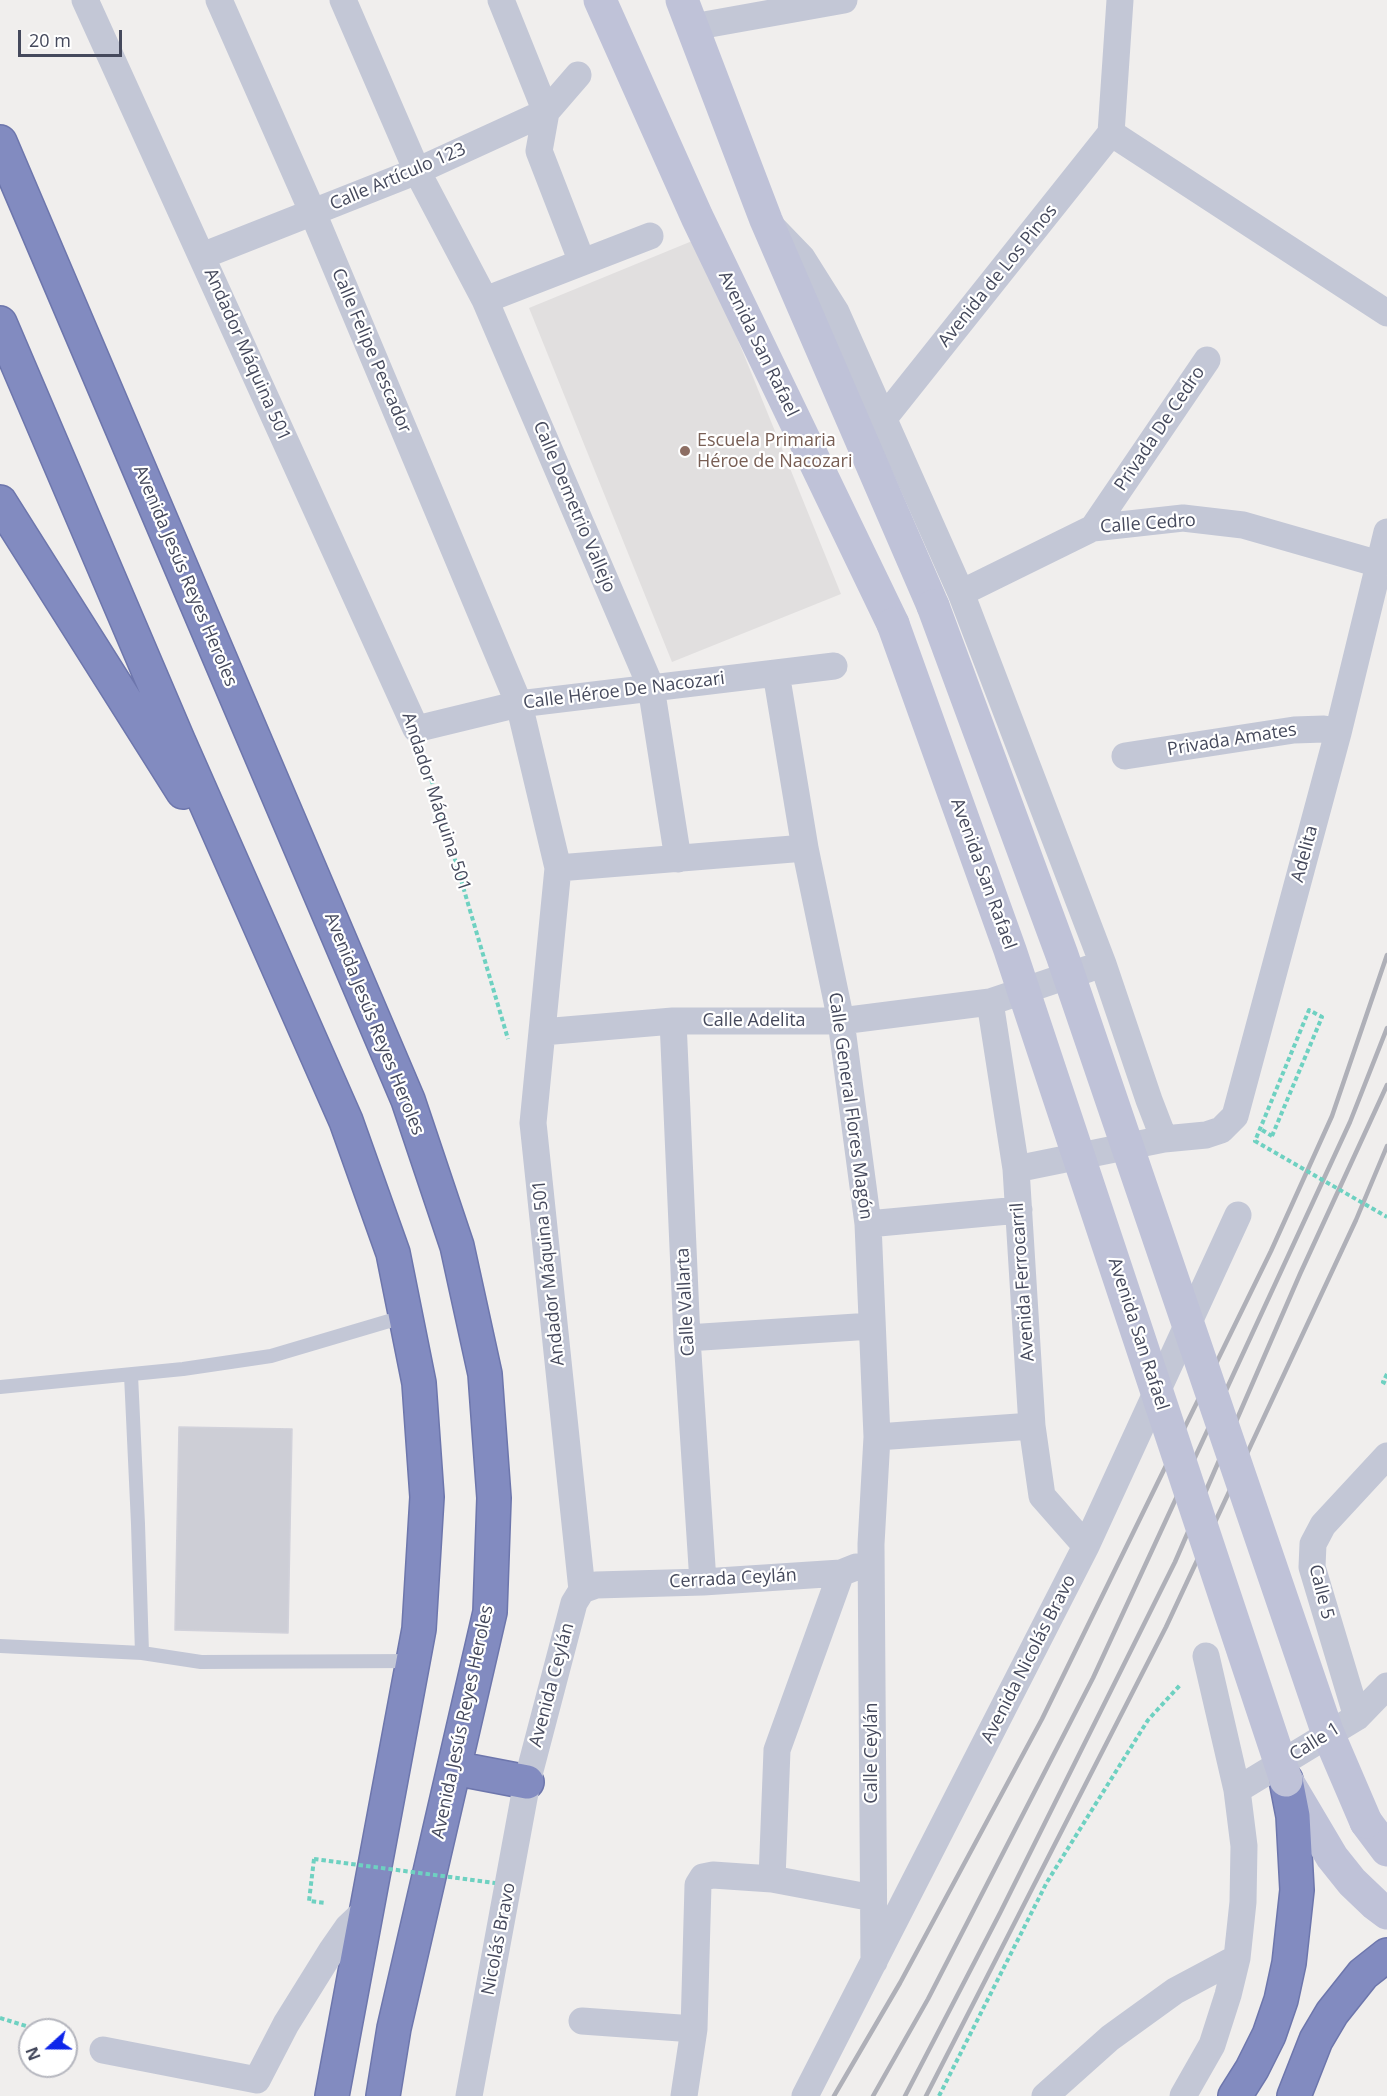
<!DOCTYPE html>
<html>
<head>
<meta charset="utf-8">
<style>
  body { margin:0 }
  #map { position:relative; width:1387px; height:2096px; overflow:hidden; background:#f0eeed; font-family:"Open Sans",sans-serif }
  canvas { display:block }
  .north { position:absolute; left:18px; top:2018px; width:60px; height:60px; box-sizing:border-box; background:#fff; border:2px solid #b5b6be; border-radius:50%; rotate:249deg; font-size:16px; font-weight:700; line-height:24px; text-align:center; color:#45495c }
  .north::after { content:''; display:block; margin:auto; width:21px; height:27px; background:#0e25ea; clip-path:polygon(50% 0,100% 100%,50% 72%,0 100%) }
  .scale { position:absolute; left:18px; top:30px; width:104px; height:27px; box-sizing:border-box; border:3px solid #45495c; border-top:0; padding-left:8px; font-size:18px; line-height:21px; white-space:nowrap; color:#45495c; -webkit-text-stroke:4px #fff; paint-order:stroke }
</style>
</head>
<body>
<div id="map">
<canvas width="1387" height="2096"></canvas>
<div class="north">N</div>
<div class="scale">20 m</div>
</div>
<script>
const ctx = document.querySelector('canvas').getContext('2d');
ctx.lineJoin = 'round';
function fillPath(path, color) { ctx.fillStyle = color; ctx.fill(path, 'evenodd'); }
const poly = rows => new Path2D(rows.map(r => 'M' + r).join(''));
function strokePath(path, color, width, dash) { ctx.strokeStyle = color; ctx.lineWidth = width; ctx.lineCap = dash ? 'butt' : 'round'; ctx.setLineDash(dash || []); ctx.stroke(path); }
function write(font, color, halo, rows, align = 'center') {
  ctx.font = font + ' "Open Sans",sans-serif'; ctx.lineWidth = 4.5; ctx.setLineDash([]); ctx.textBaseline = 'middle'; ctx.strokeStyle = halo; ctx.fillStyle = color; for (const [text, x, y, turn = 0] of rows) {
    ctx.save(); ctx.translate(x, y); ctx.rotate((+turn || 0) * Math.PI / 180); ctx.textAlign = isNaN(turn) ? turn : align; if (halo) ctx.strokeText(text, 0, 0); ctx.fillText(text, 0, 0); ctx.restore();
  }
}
fillPath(poly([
  [697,239,841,594,672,662,529,308]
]), '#e1dfdf');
const building = poly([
  [179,1427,292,1429,288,1633,175,1630,179,1427]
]);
fillPath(building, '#cdced6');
strokePath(building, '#d1d1da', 1.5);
const highway = poly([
  [0,142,408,1100,457,1246,485,1374,494,1498,490,1612,394,2028,383,2096],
  [0,323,178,740,346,1121,393,1253,419,1383,427,1497,419,1629,332,2096],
  [0,502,183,792],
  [454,1768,527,1782],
  [1235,2096,1252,2069,1269,2035,1281,2000,1289,1963,1297,1890,1293,1816,1286,1780],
  [1294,2096,1316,2040,1332,2013,1363,1974,1387,1955]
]);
strokePath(highway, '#6d76ac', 36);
strokePath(poly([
  [425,758,508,1039],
  [1262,1130,1272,1136],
  [1387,1374,1383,1382,1387,1384],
  [314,1859,309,1901,326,1903],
  [0,2018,39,2030],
  [66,2039,74,2041],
  [939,2096,1047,1882,1148,1720,1181,1684]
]), '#6ed1c1', 4, [4.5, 3]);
strokePath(poly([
  [131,1375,138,1524,142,1653],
  [0,1387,183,1369,271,1356,406,1316],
  [0,1646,142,1653,201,1662,413,1661]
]), '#c3c7d6', 14);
strokePath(poly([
  [85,0,416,729,519,704,834,666],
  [219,0,313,213,519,704,558,868,533,1123,582,1590],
  [343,0,417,171,485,300,651,687,678,859],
  [501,0,546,112,539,151,582,262],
  [693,27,844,0],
  [1111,133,1387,313],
  [774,229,802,258,836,312,961,593,1103,964,1149,1100,1164,1139],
  [202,256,417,171,546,112,578,75],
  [485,300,650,236],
  [884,418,1111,133,1120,0],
  [1093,528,1207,360],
  [961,593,1093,528,1183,518,1243,525,1379,564],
  [776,673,805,848,841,1021,868,1224,877,1437,871,1544,874,1962],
  [1125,756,1294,730,1324,729,1338,733],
  [558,868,805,848],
  [990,1002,1016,1169,1032,1426,1042,1496,1086,1546],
  [673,1021,687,1338,703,1582],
  [542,1032,673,1021,841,1021,990,1002,1088,969],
  [1016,1169,1164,1139,1206,1135,1221,1130,1235,1116,1338,733,1387,532],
  [868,1224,1019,1210],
  [687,1338,872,1326],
  [877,1437,1032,1426],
  [582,1590,596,1585,703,1582,841,1573,856,1567],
  [1357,1717,1312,1567,1313,1544,1323,1525,1387,1456],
  [1237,1790,1357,1717,1387,1686],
  [772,1879,777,1750,841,1573],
  [582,2021,694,2029],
  [103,2050,257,2080,286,2024,332,1950,348,1927,367,1909],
  [469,2096,527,1782,574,1603,582,1590],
  [684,2096,694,2029,698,1885,703,1877,713,1875,772,1879,873,1898],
  [805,2096,1086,1546,1238,1215],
  [1045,2096,1110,2038,1175,1991,1237,1958],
  [1183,2096,1212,2045,1228,1995,1237,1958,1243,1902,1244,1846,1237,1790,1206,1656]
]), '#c3c7d6', 27);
strokePath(poly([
  [600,0,697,217,893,624],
  [682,0,766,220,933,606],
  [1287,1781,1332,1857,1352,1882,1375,1904,1387,1913],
  [1366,1822,1387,1850]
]), '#bfc2d8', 33);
strokePath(highway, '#828bc0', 33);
strokePath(poly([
  [834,2096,900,1983,1042,1719,1271,1251,1332,1116,1387,955],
  [873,2096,928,1999,1093,1678,1350,1122,1387,1028],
  [905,2096,1000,1913,1175,1562,1300,1274,1387,1085],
  [926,2096,1166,1627,1356,1220,1387,1146]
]), '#afb0b8', 4.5);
strokePath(poly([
  [1272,1136,1322,1017,1309,1010,1255,1141,1387,1217],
  [314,1859,495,1883]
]), '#6ed1c1', 4, [4.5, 3]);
strokePath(poly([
  [933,606,1062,955,1327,1731,1366,1822],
  [893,624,1010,950,1286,1780]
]), '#bfc2d8', 33);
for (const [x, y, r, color] of [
  [685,451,6,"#8d6e63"]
]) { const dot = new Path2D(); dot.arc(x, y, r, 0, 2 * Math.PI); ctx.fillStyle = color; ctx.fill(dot); strokePath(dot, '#fff', 2); }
write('18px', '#45495c', '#fff', [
  ["Calle Artículo 123",398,177,-23],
  ["Avenida de Los Pinos",998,276,-51],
  ["Avenida San Rafael",758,344,64],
  ["Calle Felipe Pescador",371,351,67],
  ["Andador Máquina 501",247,355,66],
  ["Privada De Cedro",1160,429,-56],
  ["Calle Demetrio Vallejo",574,507,67],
  ["Calle Cedro",1148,524,-4],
  ["Avenida Jesús Reyes Heroles",185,576,67],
  ["Calle Héroe De Nacozari",624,691,-7],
  ["Privada Amates",1232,740,-9],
  ["Andador Máquina 501",436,802,72],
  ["Adelita",1305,854,-75],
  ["Avenida San Rafael",983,874,70],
  ["Calle Adelita",754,1021],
  ["Avenida Jesús Reyes Heroles",374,1024,68],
  ["Calle General Flores Magón",850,1106,82],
  ["Andador Máquina 501",549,1273,-96],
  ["Avenida Ferrocarril",1023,1282,-94],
  ["Calle Vallarta",686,1302,-93],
  ["Avenida San Rafael",1138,1334,72],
  ["Cerrada Ceylán",733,1579,-3],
  ["Calle 5",1321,1592,76],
  ["Avenida Nicolás Bravo",1029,1659,-63],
  ["Avenida Ceylán",552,1685,-75],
  ["Avenida Jesús Reyes Heroles",463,1722,-78],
  ["Calle 1",1315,1742,-32],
  ["Calle Ceylán",872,1753,-90],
  ["Nicolás Bravo",499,1939,-79]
]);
write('18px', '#785e54', '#fff', [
  ["Escuela Primaria",697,441],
  ["Héroe de Nacozari",697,462]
], 'left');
</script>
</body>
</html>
